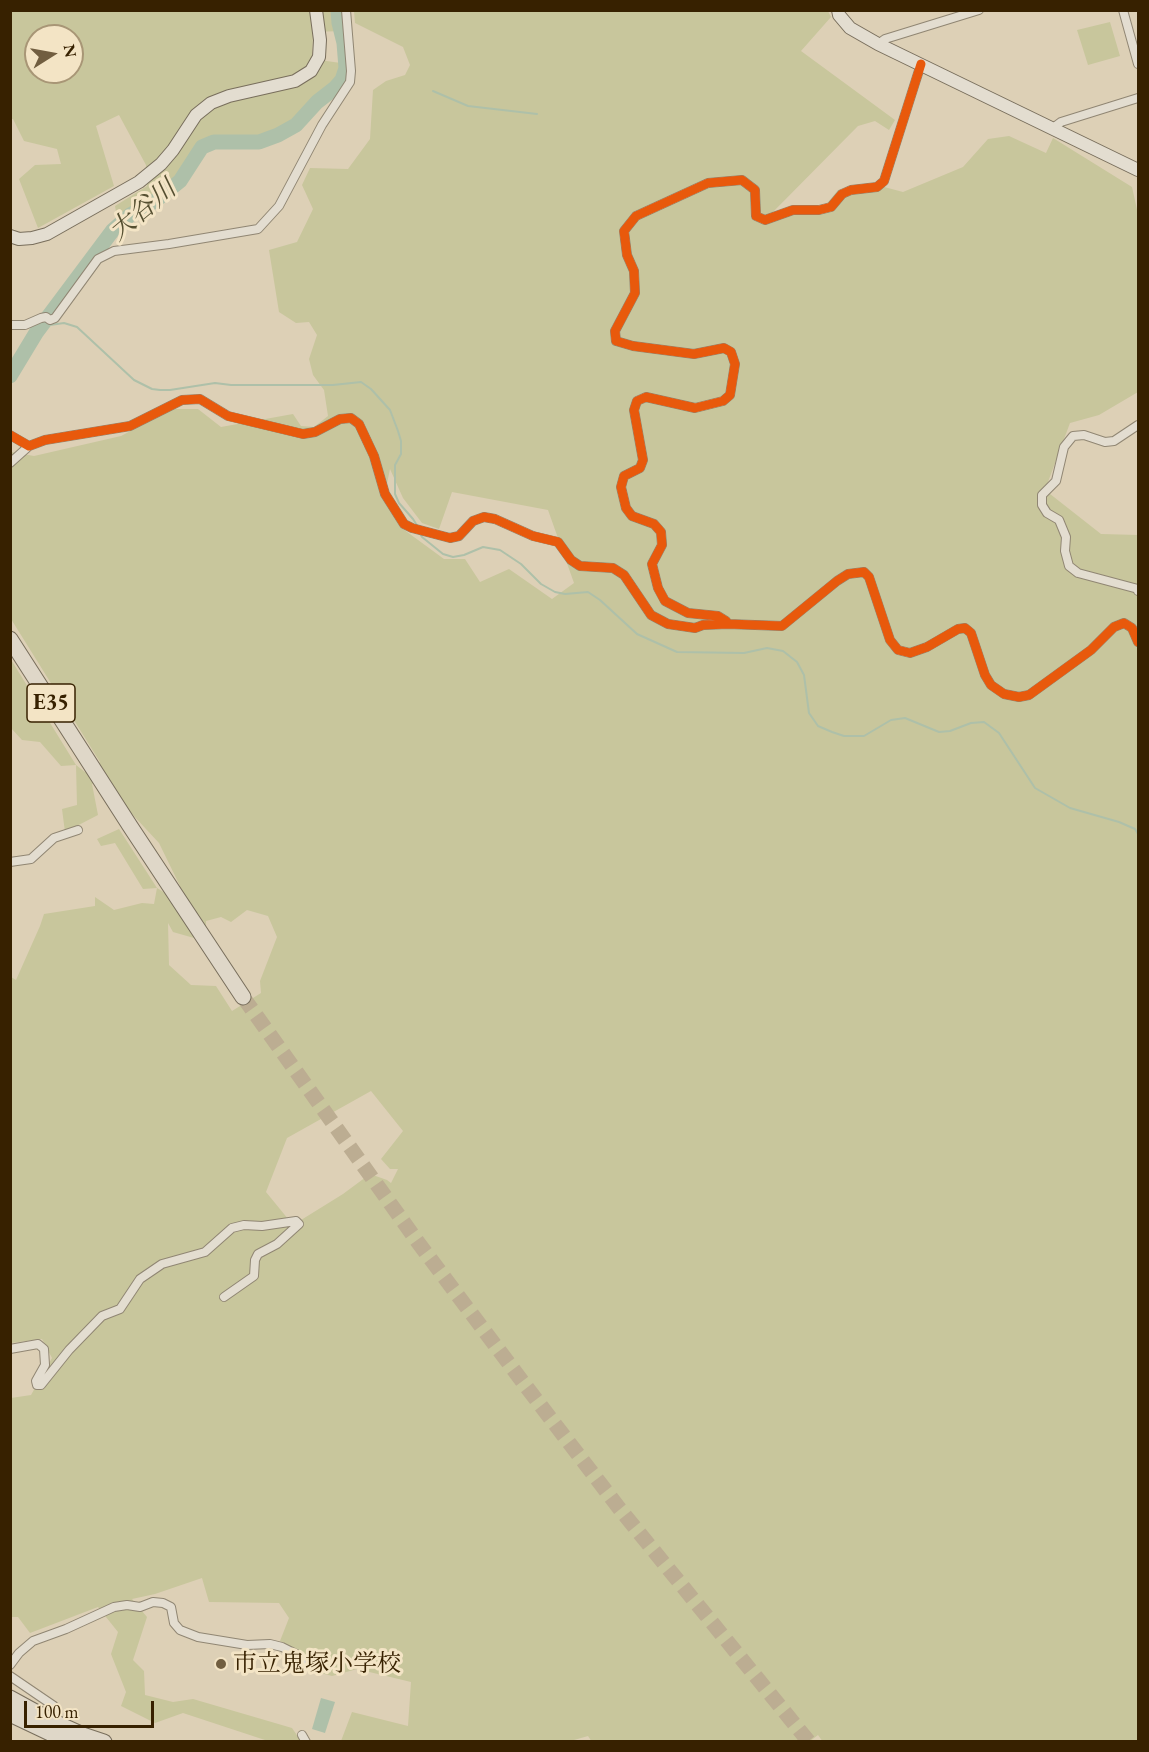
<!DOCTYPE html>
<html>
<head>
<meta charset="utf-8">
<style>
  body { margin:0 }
  #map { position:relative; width:1149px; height:1752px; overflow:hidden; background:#ddd0b6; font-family:"EB Garamond",serif }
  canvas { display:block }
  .frame { position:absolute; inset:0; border:12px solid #372100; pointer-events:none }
  .north { position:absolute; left:24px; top:24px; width:60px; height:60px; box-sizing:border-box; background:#f3e4c5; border:2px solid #a89676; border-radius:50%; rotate:79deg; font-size:16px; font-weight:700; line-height:24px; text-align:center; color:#372100 }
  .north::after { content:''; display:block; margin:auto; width:21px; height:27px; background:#715e40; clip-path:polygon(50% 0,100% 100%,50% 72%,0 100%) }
  .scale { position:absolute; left:24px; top:1701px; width:130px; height:27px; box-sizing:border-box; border:3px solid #372100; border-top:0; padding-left:8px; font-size:18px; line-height:21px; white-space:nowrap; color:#372100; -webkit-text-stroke:4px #f3e4c5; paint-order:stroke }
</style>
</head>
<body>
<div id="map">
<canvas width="1149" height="1752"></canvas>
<div class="frame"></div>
<div class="north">N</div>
<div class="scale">100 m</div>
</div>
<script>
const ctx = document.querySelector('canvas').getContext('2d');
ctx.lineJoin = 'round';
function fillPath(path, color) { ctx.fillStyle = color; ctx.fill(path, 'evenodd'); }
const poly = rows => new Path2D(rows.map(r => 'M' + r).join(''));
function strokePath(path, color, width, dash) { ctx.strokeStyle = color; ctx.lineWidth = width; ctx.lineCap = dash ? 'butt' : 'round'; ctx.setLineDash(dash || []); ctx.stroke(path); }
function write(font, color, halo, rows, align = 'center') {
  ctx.font = font + ' "EB Garamond","Noto Serif JP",serif'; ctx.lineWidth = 6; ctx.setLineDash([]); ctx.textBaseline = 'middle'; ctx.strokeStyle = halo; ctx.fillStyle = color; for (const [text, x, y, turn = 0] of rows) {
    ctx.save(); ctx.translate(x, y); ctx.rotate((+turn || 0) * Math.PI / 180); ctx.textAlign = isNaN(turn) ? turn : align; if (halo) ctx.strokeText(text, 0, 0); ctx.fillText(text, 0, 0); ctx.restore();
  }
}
fillPath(poly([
  [11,11,342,11,342,31,313,32,312,59,348,64,348,80,293,122,259,139,214,139,200,144,181,177,151,199,117,217,115,206,147,186,146,165,119,115,96,126,114,186,38,228,19,179,35,165,61,164,57,149,24,141,13,119,11,119],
  [36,36,72,36,72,72,36,72],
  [354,11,828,11,831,17,801,51,895,120,889,130,875,121,858,126,771,214,824,207,838,190,873,184,903,192,963,167,988,139,1009,136,1046,153,1053,138,1132,187,1138,214,1138,392,1099,415,1070,423,1045,490,1101,534,1138,535,1138,1741,823,1742,818,1735,809,1742,592,1742,588,1736,567,1742,341,1741,352,1712,408,1726,411,1682,357,1669,332,1676,305,1669,305,1655,280,1641,289,1618,279,1603,209,1602,202,1578,155,1594,132,1599,147,1617,133,1660,144,1671,145,1695,173,1702,193,1699,292,1728,301,1741,268,1741,183,1713,155,1723,121,1706,126,1692,111,1654,118,1632,98,1607,30,1633,18,1617,11,1617,11,1398,31,1395,52,1358,42,1339,11,1343,11,977,16,980,40,926,44,914,95,906,95,897,114,910,142,903,154,904,157,888,143,889,115,843,101,846,97,839,119,829,157,888,167,894,180,886,159,843,132,814,119,819,106,781,92,784,98,815,65,832,62,809,77,805,76,765,61,766,40,742,22,740,11,728,10,658,76,765,85,772,100,762,11,619,11,452,34,456,121,436,172,409,198,409,221,427,293,414,301,426,314,427,328,416,324,390,313,375,309,359,317,335,309,322,296,323,279,312,269,250,297,242,313,209,302,185,310,168,348,169,370,139,373,90,386,81,405,75,410,65,403,47,355,23],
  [390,469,403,498,422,523,439,529,452,492,548,510,574,583,552,599,509,569,480,582,465,559,444,559,403,529,384,498],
  [247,910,268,916,277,937,260,981,261,993,232,1011,216,986,191,985,169,965,168,923,173,932,194,938,206,929,206,921,221,917,231,922],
  [371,1091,403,1131,381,1159,390,1169,398,1169,391,1183,387,1180,370,1174,343,1194,293,1225,266,1192,287,1138],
  [1110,22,1120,56,1088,65,1077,30]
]), '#c8c69c');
fillPath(poly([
  [321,1698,335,1702,325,1733,312,1729]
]), '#aec0a9');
strokePath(poly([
  [433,91,468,106,537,114],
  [43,326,64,323,77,327,134,380,152,389,160,390,170,390,215,383,231,385,333,385,361,382,371,389,390,410,398,431,401,441,401,454,395,465,395,494,399,503,413,519,418,527],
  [420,533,422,537,443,554,453,557,464,555,483,547,500,550,521,564,541,584,555,592,565,594,588,592,600,600,637,634,677,652,744,653,767,648,783,651,797,662,804,675,809,713,818,726,832,732,844,736,864,736,891,720,905,718,939,732,950,731,971,723,984,722,999,733,1035,788,1070,808,1119,822,1135,829,1138,834]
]), '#aec0a9', 2);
strokePath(poly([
  [10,376,36,333,113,230,130,215,155,201,180,181,202,147,214,142,259,142,278,135,296,125,317,102,335,88,342,80,346,68,344,43,339,23,338,10]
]), '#aec0a9', 15);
strokePath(poly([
  [243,997,417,1241,525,1385,619,1508,809,1742]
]), '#bcad92', 15, [15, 8]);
const street = poly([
  [1123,10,1138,64],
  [878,44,885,39,979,10],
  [1053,128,1061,122,1138,98],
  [10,325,25,325,41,318,46,317,50,320,55,318,98,259,114,251,169,244,258,229,279,206,322,125,350,82,351,71,346,10],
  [1138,425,1114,441,1105,442,1084,435,1073,436,1064,447,1056,481,1042,495,1042,505,1047,513,1059,520,1066,537,1065,551,1069,566,1078,573,1138,589,1138,591],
  [10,435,29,446,45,440,130,426,182,400,200,399,228,416,303,434,315,432,340,419,351,418,359,424,374,456,385,494,404,524,412,528,450,538,459,536,473,521,484,517,495,519,533,536,558,542,571,560,580,566,613,568,624,575,651,615,668,624,695,628,703,625,728,624,726,621,718,616,688,613,665,601,658,588,652,564,662,545,661,532,654,524,632,516,626,508,621,487,624,476,640,468,643,460,634,410,637,401,646,397,695,408,723,401,730,395,735,364,731,352,724,348,694,354,633,346,616,341,615,331,635,293,634,271,627,255,624,231,636,216,708,183,742,180,755,190,756,216,765,220,793,210,819,210,831,207,842,194,851,190,877,187,884,181,921,64],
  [10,463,29,446],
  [728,624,782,626,837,581,848,574,864,572,869,577,890,640,898,650,910,653,927,647,958,629,965,628,971,633,985,675,991,685,1004,694,1019,697,1029,695,1091,650,1114,627,1124,623,1132,628,1138,642],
  [10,862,31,859,54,838,78,830],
  [10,1349,38,1344,44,1349,45,1365,36,1381,37,1385,41,1385,69,1350,102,1316,120,1309,140,1279,162,1264,205,1252,232,1228,244,1225,262,1226,296,1221,299,1224,277,1244,258,1254,255,1260,254,1276,224,1297],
  [10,1665,19,1653,33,1641,66,1629,114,1607,127,1605,140,1607,153,1602,163,1603,171,1607,174,1623,180,1630,198,1637,247,1645,270,1644,282,1647,300,1656,302,1662,301,1666],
  [10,1676,54,1706,52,1722],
  [302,1735,306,1742]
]);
const secondary = poly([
  [838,10,839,15,850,28,878,44,1138,170],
  [10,236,19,239,32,238,47,234,139,182,161,164,173,150,196,115,211,103,229,96,295,81,311,71,319,57,320,40,316,10]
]);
const highway = poly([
  [10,639,130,826,243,997],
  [10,1698,52,1721,83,1735,104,1742],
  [10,1714,69,1742]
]);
strokePath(street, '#908673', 10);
strokePath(secondary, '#786e5c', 14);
strokePath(highway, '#786e5c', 17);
strokePath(street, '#e3ddd0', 8);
strokePath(secondary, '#e3ddd0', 12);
strokePath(highway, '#dfd7c8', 15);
strokePath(poly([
  [10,435,29,446,45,440,130,426,182,400,200,399,228,416,303,434,315,432,340,419,351,418,359,424,374,456,385,494,404,524,412,528,450,538,459,536,473,521,484,517,495,519,533,536,558,542,571,560,580,566,613,568,624,575,651,615,668,624,695,628,703,625,728,624,726,621,718,616,688,613,665,601,658,588,652,564,662,545,661,532,654,524,632,516,626,508,621,487,624,476,640,468,643,460,634,410,637,401,646,397,695,408,723,401,730,395,735,364,731,352,724,348,694,354,633,346,616,341,615,331,635,293,634,271,627,255,624,231,636,216,708,183,742,180,755,190,756,216,765,220,793,210,819,210,831,207,842,194,851,190,877,187,884,181,921,64],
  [728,624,782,626,837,581,848,574,864,572,869,577,890,640,898,650,910,653,927,647,958,629,965,628,971,633,985,675,991,685,1004,694,1019,697,1029,695,1091,650,1114,627,1124,623,1132,628,1138,642]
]), '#e8590c', 9);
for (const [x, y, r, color] of [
  [221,1664,6,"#715e40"]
]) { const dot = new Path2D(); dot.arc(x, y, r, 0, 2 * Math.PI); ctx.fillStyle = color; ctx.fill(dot); strokePath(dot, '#f3e4c5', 2); }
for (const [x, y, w] of [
  [51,703,48]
]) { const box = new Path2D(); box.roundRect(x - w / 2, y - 19, w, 38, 4.5); ctx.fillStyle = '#f3e4c5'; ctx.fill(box); strokePath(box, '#372100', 1.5); }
write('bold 22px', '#372100', null, [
  ["E35",51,703]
]);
write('24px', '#372100', '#f3e4c5', [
  ["市立鬼塚小学校",233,1664]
], 'left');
write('italic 26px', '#554f31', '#f3e4c5', [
  ["大谷川",143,211,-40]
]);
</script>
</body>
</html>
